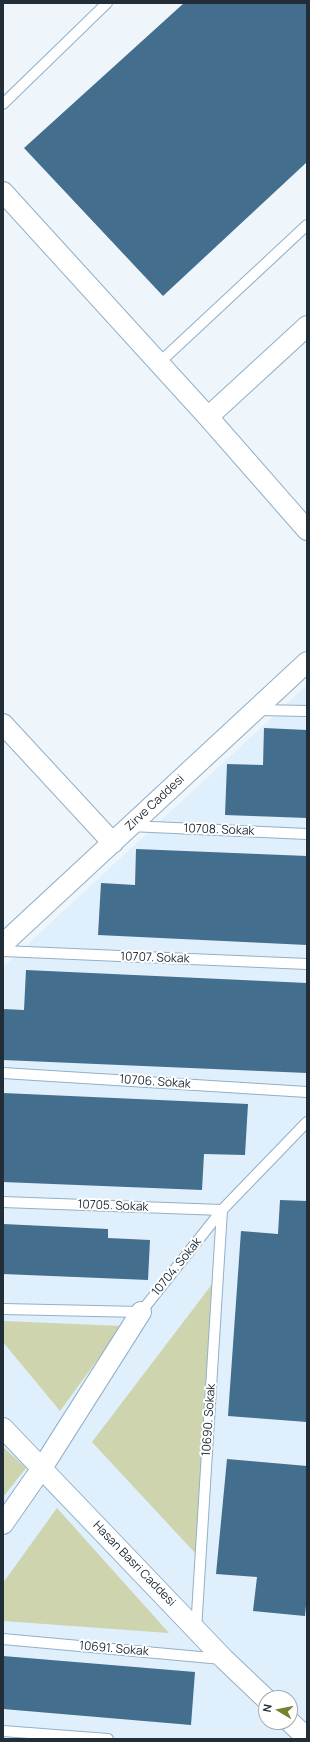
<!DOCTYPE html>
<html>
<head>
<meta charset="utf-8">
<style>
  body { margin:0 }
  #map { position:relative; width:310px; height:1742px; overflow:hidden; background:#eff6fb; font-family:Manrope,sans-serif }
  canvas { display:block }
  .frame { position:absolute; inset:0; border:4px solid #212d37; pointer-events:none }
  .north { position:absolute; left:258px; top:1690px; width:40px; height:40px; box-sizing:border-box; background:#fff; border:1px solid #a6abaf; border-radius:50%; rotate:280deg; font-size:11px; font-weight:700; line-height:16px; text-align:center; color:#212d37 }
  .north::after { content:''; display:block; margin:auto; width:14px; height:18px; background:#76812e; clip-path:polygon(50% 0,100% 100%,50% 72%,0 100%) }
</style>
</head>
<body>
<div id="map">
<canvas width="310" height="1742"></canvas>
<div class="frame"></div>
<div class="north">N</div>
</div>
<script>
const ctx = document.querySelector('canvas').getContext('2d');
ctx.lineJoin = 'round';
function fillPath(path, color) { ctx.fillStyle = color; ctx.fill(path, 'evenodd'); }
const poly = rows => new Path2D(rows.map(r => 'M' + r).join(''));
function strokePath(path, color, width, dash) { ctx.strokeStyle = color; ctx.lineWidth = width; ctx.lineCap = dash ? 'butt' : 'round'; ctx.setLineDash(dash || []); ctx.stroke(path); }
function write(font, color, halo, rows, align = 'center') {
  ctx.font = font + ' Manrope,sans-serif'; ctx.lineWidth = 4; ctx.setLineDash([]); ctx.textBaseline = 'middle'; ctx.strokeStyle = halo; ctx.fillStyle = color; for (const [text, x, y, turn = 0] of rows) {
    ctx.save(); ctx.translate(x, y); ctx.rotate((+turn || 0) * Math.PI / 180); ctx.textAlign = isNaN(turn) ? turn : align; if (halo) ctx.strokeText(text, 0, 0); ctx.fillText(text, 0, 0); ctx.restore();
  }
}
fillPath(poly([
  [307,685,307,1739,3,1739,3,967],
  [266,1698,290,1698,290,1722,266,1722]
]), '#dfeffb');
fillPath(poly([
  [213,1283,196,1554,92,1442],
  [3,1321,122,1326,60,1411,3,1342],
  [3,1447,26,1468,3,1497],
  [57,1508,169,1633,3,1621,3,1583]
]), '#cdd4ae');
fillPath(poly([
  [184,3,307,3,307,162,163,296,24,148],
  [264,728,307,730,307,818,225,815,227,764,263,765],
  [136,849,307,856,307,945,98,935,101,883,135,885],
  [26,970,307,983,307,1073,3,1060,3,1009,24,1010],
  [3,1093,248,1104,245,1155,204,1154,202,1190,3,1182],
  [280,1200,307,1201,307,1422,228,1416,241,1231,278,1234],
  [3,1224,108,1229,108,1238,150,1240,148,1280,3,1274],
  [227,1459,307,1466,307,1595,305,1616,253,1611,257,1577,216,1574],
  [3,1656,195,1672,191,1725,3,1709]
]), '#436e8e');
const service = poly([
  [3,104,107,3],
  [159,363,307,225],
  [258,710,307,711],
  [130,826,307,834],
  [3,951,307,964],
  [3,1073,307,1092],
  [3,1202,222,1210,196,1630],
  [3,1309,141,1312,222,1210,307,1122],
  [3,1639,222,1659],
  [3,1731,108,1739]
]);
const minor = poly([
  [3,192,208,417,307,530],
  [208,417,307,326],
  [3,724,113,843],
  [3,944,307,662],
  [3,1428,224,1659,266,1699],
  [3,1524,42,1468,141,1312],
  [290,1722,307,1738]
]);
strokePath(service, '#91b0c9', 12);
strokePath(minor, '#91b0c9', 22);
strokePath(service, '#fff', 10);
strokePath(minor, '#fff', 20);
write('12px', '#212d37', '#fff', [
  ["Zirve Caddesi",155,803,-43],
  ["10708. Sokak",219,830,2],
  ["10707. Sokak",155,958,2],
  ["10706. Sokak",155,1082,4],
  ["10705. Sokak",113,1206,2],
  ["10704. Sokak",177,1267,-51],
  ["10690. Sokak",209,1420,-86],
  ["Hasan Basri Caddesi",134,1564,46],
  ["10691. Sokak",114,1649,5]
]);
</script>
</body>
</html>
